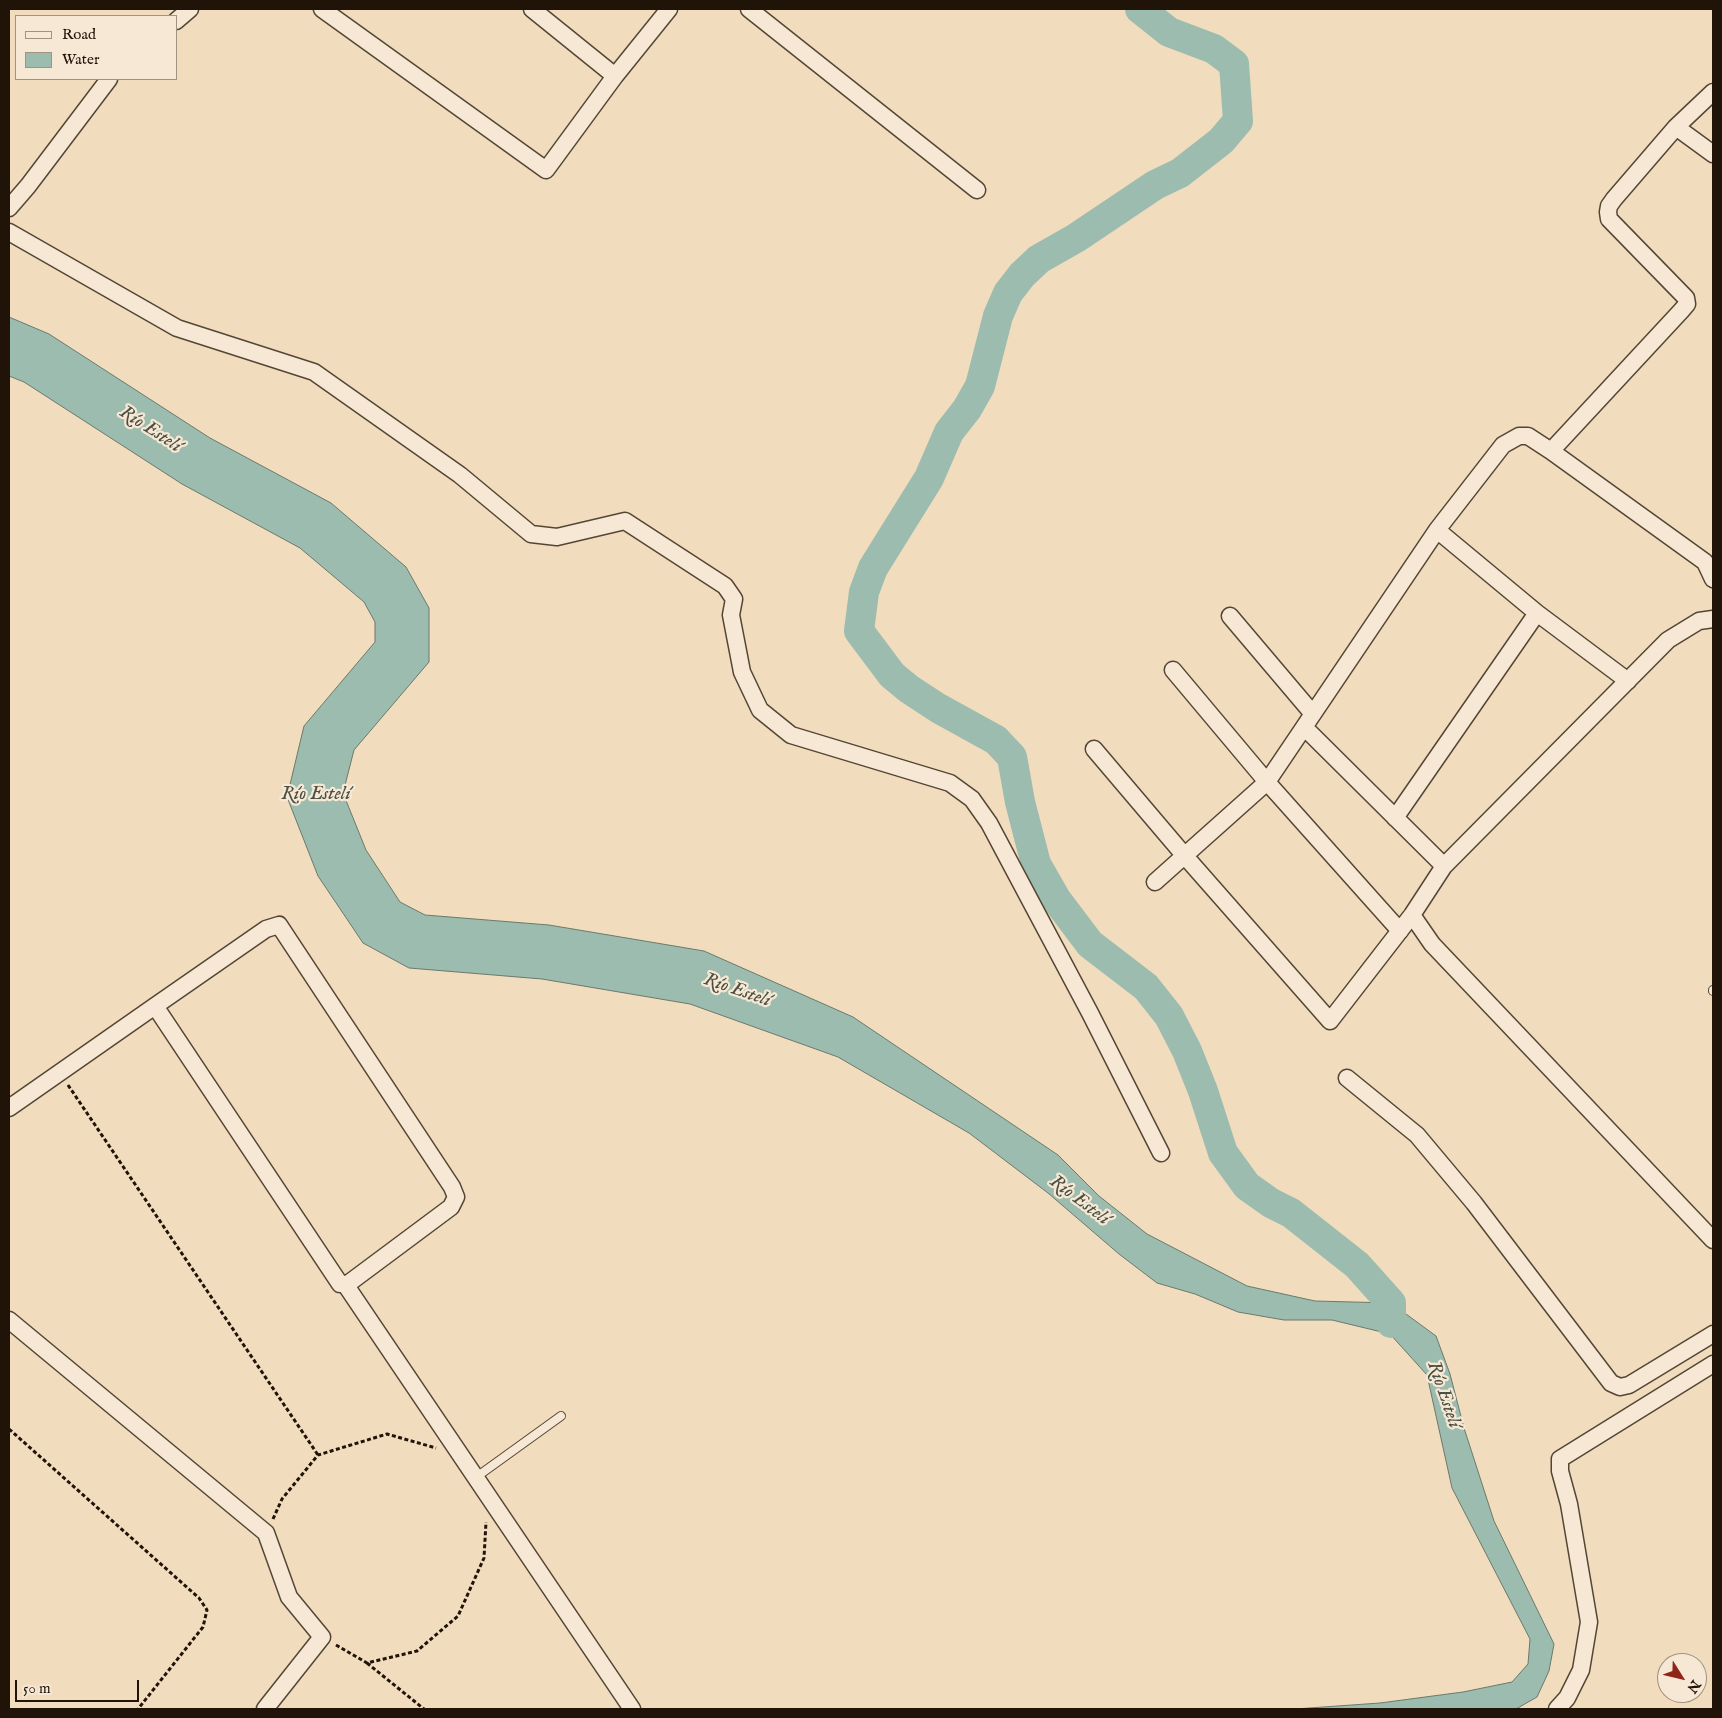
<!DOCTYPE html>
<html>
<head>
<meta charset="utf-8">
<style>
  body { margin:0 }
  #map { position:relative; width:1722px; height:1718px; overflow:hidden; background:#f1dcbd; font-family:"IM FELL English",serif }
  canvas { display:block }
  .frame { position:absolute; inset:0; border:10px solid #201408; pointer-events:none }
  .legend { position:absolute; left:15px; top:15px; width:162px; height:65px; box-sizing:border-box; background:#f6e8d4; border:1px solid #a09382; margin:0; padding:6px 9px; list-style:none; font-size:15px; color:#201408 }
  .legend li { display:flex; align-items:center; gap:10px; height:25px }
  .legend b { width:25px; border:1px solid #a09382 }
  .north { position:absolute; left:1657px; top:1653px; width:50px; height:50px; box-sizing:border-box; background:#f6e8d4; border:1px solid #a09382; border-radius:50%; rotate:126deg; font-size:14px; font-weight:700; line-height:20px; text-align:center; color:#201408 }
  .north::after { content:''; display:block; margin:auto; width:18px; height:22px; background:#8f2418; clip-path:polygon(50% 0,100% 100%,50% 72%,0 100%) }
  .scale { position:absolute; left:15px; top:1680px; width:124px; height:22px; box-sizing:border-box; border:2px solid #201408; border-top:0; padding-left:6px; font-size:15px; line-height:18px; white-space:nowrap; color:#201408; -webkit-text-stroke:4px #f6e8d4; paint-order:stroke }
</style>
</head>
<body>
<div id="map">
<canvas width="1722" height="1718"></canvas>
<div class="frame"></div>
<ul class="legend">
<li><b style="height:6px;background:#f6e8d4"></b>Road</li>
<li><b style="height:14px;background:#9bbcae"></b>Water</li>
</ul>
<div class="north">N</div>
<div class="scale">50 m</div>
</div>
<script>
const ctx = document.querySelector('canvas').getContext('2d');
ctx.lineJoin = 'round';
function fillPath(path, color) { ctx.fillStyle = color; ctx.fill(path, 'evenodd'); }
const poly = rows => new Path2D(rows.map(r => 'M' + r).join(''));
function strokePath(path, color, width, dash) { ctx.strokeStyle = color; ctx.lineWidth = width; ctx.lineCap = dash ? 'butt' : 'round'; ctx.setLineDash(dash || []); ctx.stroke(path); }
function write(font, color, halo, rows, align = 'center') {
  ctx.font = font + ' "IM FELL English",serif'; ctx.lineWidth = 4.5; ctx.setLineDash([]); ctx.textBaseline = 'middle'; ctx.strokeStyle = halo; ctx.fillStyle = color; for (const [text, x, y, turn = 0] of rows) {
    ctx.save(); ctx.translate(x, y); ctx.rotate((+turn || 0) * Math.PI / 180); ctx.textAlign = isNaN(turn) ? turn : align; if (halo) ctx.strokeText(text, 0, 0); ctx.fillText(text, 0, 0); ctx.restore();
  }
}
const water = poly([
  [9,317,49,334,210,438,331,503,406,567,429,608,429,662,354,750,343,793,366,850,400,902,425,915,549,925,704,951,853,1017,1058,1155,1099,1196,1147,1234,1247,1286,1315,1301,1391,1303,1436,1336,1450,1374,1464,1428,1494,1521,1554,1644,1549,1671,1537,1697,1516,1709,1295,1709,1380,1703,1463,1692,1512,1682,1528,1664,1530,1639,1452,1488,1427,1375,1390,1334,1332,1320,1284,1320,1238,1312,1195,1294,1157,1283,1119,1254,1048,1193,969,1133,838,1057,690,1004,542,979,409,968,363,943,318,876,287,797,304,726,375,642,375,622,364,602,300,548,182,484,24,382,9,376,9,317]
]);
fillPath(water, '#9bbcae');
strokePath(water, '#6a796c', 1);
strokePath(poly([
  [1140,9,1169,32,1214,49,1234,64,1238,121,1221,141,1180,173,1155,185,1076,238,1039,259,1022,275,1008,293,998,316,980,386,967,409,949,432,929,478,873,568,864,592,859,631,892,675,909,689,938,708,996,740,1012,757,1020,802,1036,864,1056,899,1090,944,1146,987,1169,1016,1187,1051,1203,1091,1223,1153,1247,1186,1271,1203,1291,1213,1357,1265,1391,1303,1391,1323]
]), '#9bbcae', 30);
const service = poly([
  [1713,990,1713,991],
  [475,1478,561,1416]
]);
const minor = poly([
  [322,9,546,170,615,76,669,9],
  [532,9,615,76],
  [749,9,977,190],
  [176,21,190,9],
  [1676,127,1713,154],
  [9,208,28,186,109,79],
  [9,232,177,328,314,372,460,475,531,534,557,537,625,521,725,586,734,599,731,615,742,672,760,710,791,735,950,783,972,799,989,823,1090,1013,1161,1153],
  [1551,451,1681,311,1687,304,1686,298,1609,219,1608,212,1609,206,1614,199,1676,127,1713,92],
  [1437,530,1537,613,1628,681],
  [1230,616,1313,714],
  [1173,670,1267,782,1400,931],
  [1304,727,1444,866],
  [1094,749,1184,855,1330,1021,1412,915,1444,866,1668,640,1699,621,1713,619],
  [1395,818,1537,613],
  [1155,882,1267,782,1437,530,1503,445,1519,436,1528,436,1551,451,1705,562,1713,579],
  [1412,915,1432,944,1713,1240],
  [1347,1078,1417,1135,1474,1203,1611,1383,1620,1387,1629,1385,1713,1334],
  [9,1108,155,1006,266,929,279,925,452,1187,456,1197,451,1207,349,1283,345,1284,340,1284,155,1006],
  [345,1284,632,1709],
  [9,1320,266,1533,289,1597,322,1637,265,1709],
  [1557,1709,1567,1698,1581,1670,1589,1622,1569,1504,1560,1471,1560,1459,1713,1364]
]);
strokePath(service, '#544635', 10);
strokePath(minor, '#544635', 19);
strokePath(poly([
  [68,1085,318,1455],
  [9,1429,199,1598,207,1610,203,1627,138,1709],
  [273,1519,282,1499,318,1455,387,1434,436,1448],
  [336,1645,367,1663,417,1651,458,1616,484,1558,486,1522],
  [367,1663,424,1709]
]), '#201408', 3, [4, 2.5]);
strokePath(service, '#f6e8d4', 8);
strokePath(minor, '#f6e8d4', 16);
write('italic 19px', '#4b4f42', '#f6e8d4', [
  ["Río Estelí",150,430,33],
  ["Río Estelí",316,795],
  ["Río Estelí",737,991,19],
  ["Río Estelí",1079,1201,37],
  ["Río Estelí",1443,1395,71]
]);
</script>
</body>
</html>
